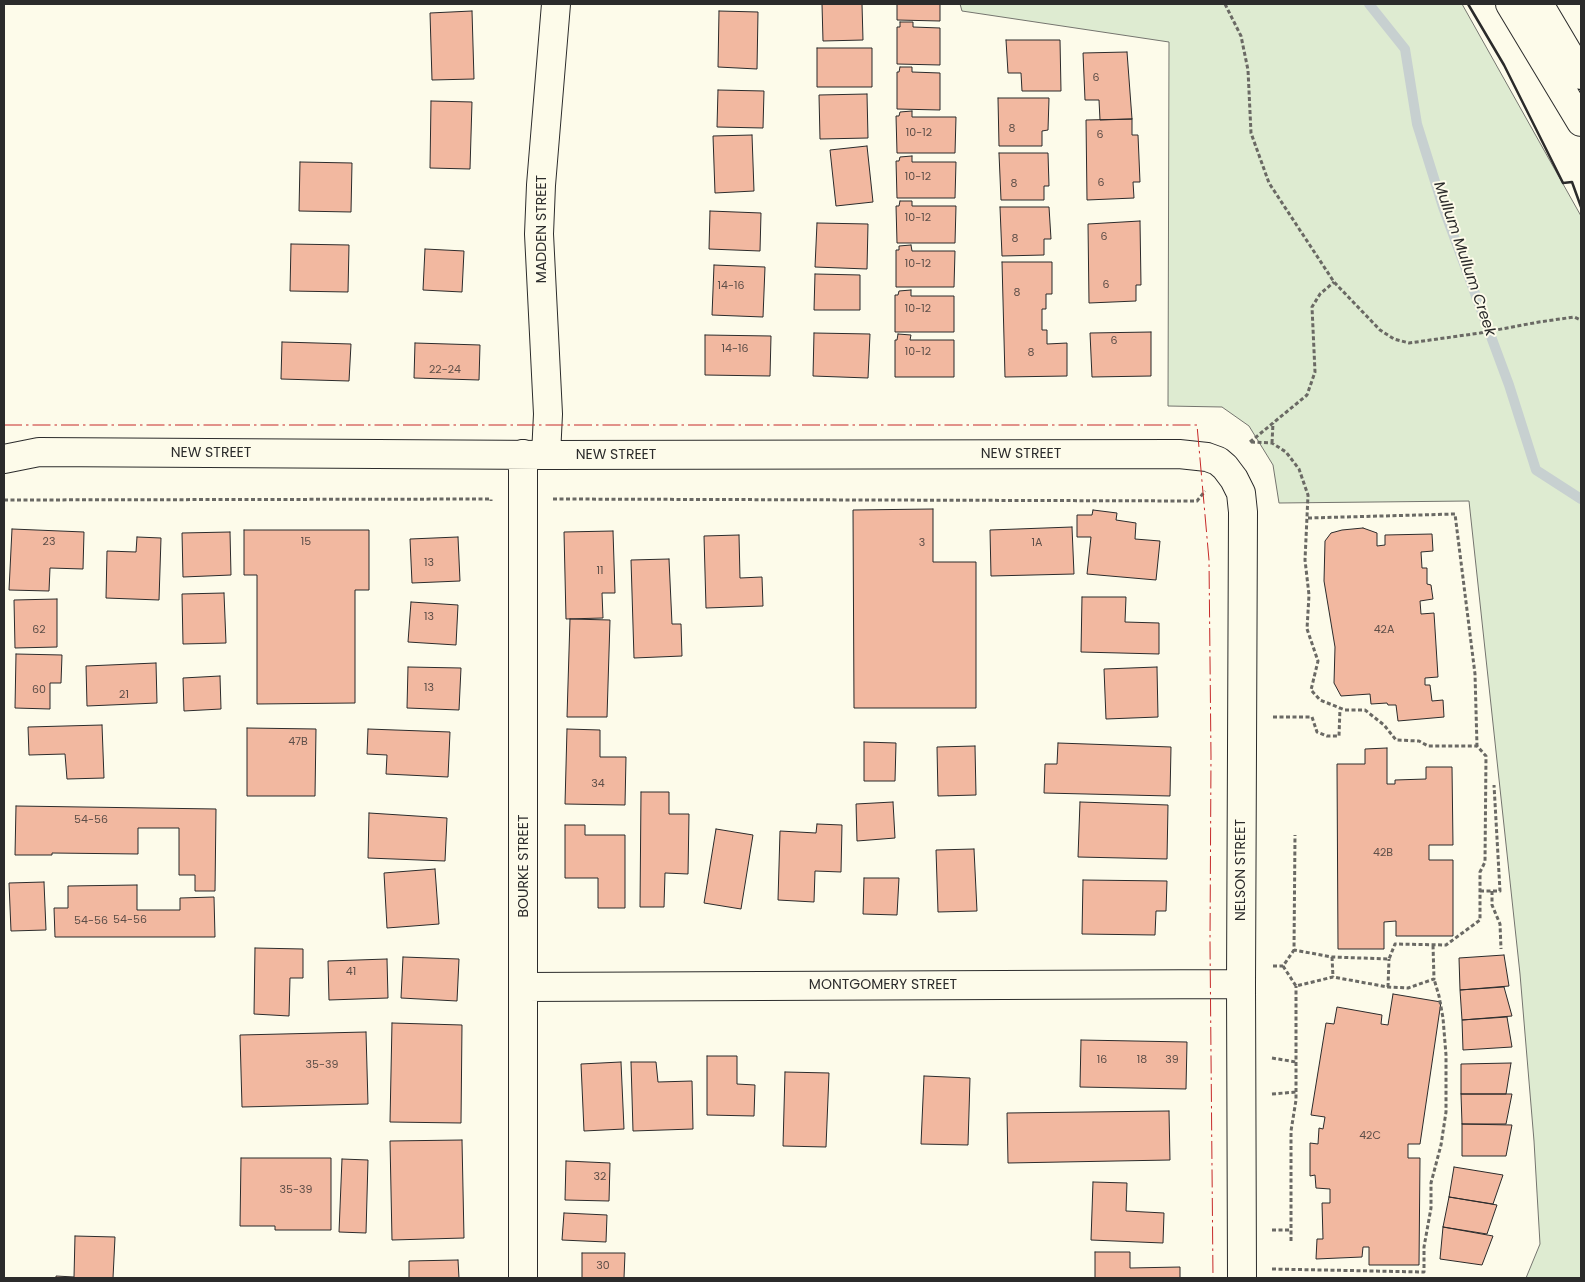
<!DOCTYPE html>
<html>
<head>
<meta charset="utf-8">
<style>
  body { margin:0 }
  #map { position:relative; width:1585px; height:1282px; overflow:hidden; background:#fdfbea; font-family:Poppins,sans-serif }
  canvas { display:block }
  .frame { position:absolute; inset:0; border:5px solid #2b2b2b; pointer-events:none }
</style>
</head>
<body>
<div id="map">
<canvas width="1585" height="1282"></canvas>
<div class="frame"></div>
</div>
<script>
const ctx = document.querySelector('canvas').getContext('2d');
ctx.lineJoin = 'round';
function fillPath(path, color) { ctx.fillStyle = color; ctx.fill(path, 'evenodd'); }
const poly = rows => new Path2D(rows.map(r => 'M' + r).join(''));
function strokePath(path, color, width, dash) { ctx.strokeStyle = color; ctx.lineWidth = width; ctx.lineCap = dash ? 'butt' : 'round'; ctx.setLineDash(dash || []); ctx.stroke(path); }
function write(font, color, halo, rows, align = 'center') {
  ctx.font = font + ' Poppins,sans-serif'; ctx.lineWidth = 4; ctx.setLineDash([]); ctx.textBaseline = 'middle'; ctx.strokeStyle = halo; ctx.fillStyle = color; for (const [text, x, y, turn = 0] of rows) {
    ctx.save(); ctx.translate(x, y); ctx.rotate((+turn || 0) * Math.PI / 180); ctx.textAlign = isNaN(turn) ? turn : align; if (halo) ctx.strokeText(text, 0, 0); ctx.fillText(text, 0, 0); ctx.restore();
  }
}
const green = poly([
  [960,4,1462,4,1581,216,1581,1278,1526,1278,1540,1244,1534,1141,1520,974,1469,501,1279,503,1273,465,1249,426,1222,407,1168,406,1169,42,962,11,960,4]
]);
fillPath(green, '#deebd1');
strokePath(green, '#74746e', 1);
strokePath(poly([
  [1369,4,1405,49,1417,124,1443,207,1509,385,1536,470,1581,499]
]), '#c7d0d0', 10);
const building = poly([
  [822,4,862,4,863,40,823,41,822,4],
  [897,4,940,4,940,21,897,20,897,4],
  [472,11,474,79,432,80,430,13,472,11],
  [719,11,758,12,757,69,718,67,719,11],
  [900,22,913,22,913,27,940,28,940,65,897,64,897,27,900,27,900,22],
  [1006,40,1060,40,1061,91,1022,91,1021,73,1008,73,1006,40],
  [817,48,872,48,872,87,817,87,817,48],
  [1127,52,1132,119,1100,120,1099,100,1085,100,1083,53,1127,52],
  [900,67,912,67,912,72,940,73,940,110,897,109,897,72,899,72,900,67],
  [718,90,764,91,763,128,717,127,718,90],
  [867,94,868,138,820,139,819,95,867,94],
  [998,98,1049,98,1048,130,1042,131,1042,146,999,146,998,98],
  [431,101,472,102,470,169,430,168,431,101],
  [912,111,912,117,956,117,955,153,897,153,896,116,899,116,900,112,912,111],
  [1132,119,1132,135,1138,135,1140,182,1133,182,1134,198,1087,200,1086,120,1132,119],
  [752,135,754,191,715,193,713,136,752,135],
  [867,146,873,202,836,206,830,150,867,146],
  [999,153,1048,153,1049,186,1044,186,1044,200,1001,200,999,153],
  [912,156,912,162,956,162,955,198,897,198,896,161,899,161,900,157,912,156],
  [300,162,352,163,351,212,299,211,300,162],
  [900,201,912,201,912,206,956,206,955,243,897,243,896,206,899,206,900,201],
  [1000,207,1049,207,1051,239,1044,239,1044,255,1002,256,1000,207],
  [710,211,761,213,760,251,709,249,710,211],
  [1140,221,1141,285,1136,285,1136,301,1089,303,1088,224,1140,221],
  [817,223,868,224,867,269,815,267,817,223],
  [291,244,349,245,348,292,290,291,291,244],
  [911,245,912,251,955,251,954,287,896,287,896,250,899,250,899,246,911,245],
  [425,249,464,251,462,292,423,290,425,249],
  [1002,262,1052,262,1052,294,1046,294,1046,309,1042,309,1042,330,1047,330,1047,344,1067,343,1067,376,1005,377,1002,262],
  [714,265,765,267,763,317,712,315,714,265],
  [815,274,860,275,860,310,814,310,815,274],
  [911,290,911,296,954,296,954,332,895,332,895,295,898,295,899,291,911,290],
  [1151,332,1151,376,1092,377,1090,333,1151,332],
  [814,333,870,334,868,378,813,376,814,333],
  [898,334,911,335,910,340,954,340,954,377,895,377,895,340,897,340,898,334],
  [705,335,771,336,770,376,705,375,705,335],
  [282,342,351,344,349,381,281,379,282,342],
  [415,343,480,345,479,380,414,378,415,343],
  [933,509,933,562,976,562,976,708,854,708,853,510,933,509],
  [1093,510,1117,513,1116,520,1136,523,1135,539,1160,541,1156,580,1087,574,1091,537,1077,537,1077,515,1092,515,1093,510],
  [1072,527,1074,574,991,576,990,530,1072,527],
  [1363,528,1377,533,1377,546,1385,545,1385,535,1432,534,1433,551,1421,552,1422,568,1427,568,1427,584,1431,585,1433,599,1420,601,1421,614,1434,613,1438,677,1425,678,1425,685,1430,685,1432,701,1443,700,1444,717,1398,721,1396,705,1388,705,1387,703,1371,704,1370,694,1341,696,1334,683,1335,647,1324,581,1325,541,1331,533,1342,530,1363,528],
  [12,529,84,532,83,569,50,568,49,591,9,590,12,529],
  [244,530,369,530,369,590,355,590,355,703,257,704,257,575,244,575,244,530],
  [613,531,615,593,602,593,603,618,566,619,564,532,613,531],
  [230,532,231,575,183,577,182,533,230,532],
  [739,535,740,578,762,577,763,606,706,608,704,536,739,535],
  [137,537,161,538,159,600,106,598,107,551,136,552,137,537],
  [458,537,460,581,412,583,410,539,458,537],
  [669,559,672,624,681,624,682,656,634,658,631,560,669,559],
  [224,593,226,643,183,644,182,594,224,593],
  [1082,597,1126,597,1125,622,1159,623,1159,654,1081,652,1082,597],
  [57,599,57,647,15,648,14,600,57,599],
  [411,602,458,605,456,645,408,642,411,602],
  [570,619,610,620,607,717,567,717,570,619],
  [16,654,62,655,61,683,50,683,50,709,15,708,16,654],
  [156,663,157,703,87,706,86,666,156,663],
  [408,667,461,668,459,710,407,708,408,667],
  [1157,667,1158,717,1106,719,1104,669,1157,667],
  [220,676,221,709,184,711,183,678,220,676],
  [102,725,104,778,67,779,65,754,29,755,28,727,102,725],
  [247,728,316,729,315,796,247,796,247,728],
  [368,729,450,732,448,777,386,774,387,755,367,754,368,729],
  [567,729,600,730,600,757,626,757,625,805,565,804,567,729],
  [864,742,896,743,895,781,864,781,864,742],
  [1058,743,1171,747,1170,796,1044,793,1045,764,1057,764,1058,743],
  [975,746,976,795,938,796,937,747,975,746],
  [1387,748,1387,784,1395,784,1395,780,1426,779,1426,767,1452,767,1453,845,1429,845,1429,860,1453,860,1453,936,1396,936,1396,921,1384,922,1384,949,1338,949,1337,764,1365,764,1365,749,1387,748],
  [641,792,669,792,669,814,689,814,688,874,665,873,664,907,640,907,641,792],
  [893,802,895,838,857,841,856,804,893,802],
  [1080,802,1168,805,1167,859,1078,857,1080,802],
  [16,806,216,809,215,891,195,891,195,875,179,875,179,828,138,828,138,854,52,853,52,855,15,855,16,806],
  [369,813,447,818,445,861,368,858,369,813],
  [817,824,842,825,841,872,815,871,814,902,778,900,780,831,816,833,817,824],
  [565,825,585,825,585,835,625,835,625,908,598,908,598,878,565,878,565,825],
  [716,829,753,835,741,909,704,903,716,829],
  [974,849,977,911,938,912,936,850,974,849],
  [435,869,439,924,387,928,384,873,435,869],
  [864,878,899,878,897,915,863,914,864,878],
  [1083,880,1167,881,1166,911,1156,911,1155,935,1082,934,1083,880],
  [44,882,46,930,11,931,9,883,44,882],
  [137,885,137,910,180,910,180,898,214,897,215,937,55,937,54,908,68,908,68,886,137,885],
  [255,948,303,949,303,978,290,978,289,1016,254,1014,255,948],
  [1504,955,1509,986,1460,990,1459,958,1504,955],
  [403,957,459,959,457,1001,401,998,403,957],
  [387,959,388,998,329,1000,328,961,387,959],
  [1504,987,1512,1016,1462,1020,1460,990,1504,987],
  [1393,994,1441,1002,1420,1144,1408,1144,1408,1158,1420,1158,1419,1265,1369,1265,1369,1247,1363,1247,1362,1257,1316,1259,1317,1239,1323,1239,1322,1203,1330,1203,1330,1189,1316,1188,1315,1175,1310,1176,1310,1143,1318,1144,1319,1128,1323,1129,1325,1117,1311,1115,1326,1023,1334,1024,1337,1007,1382,1015,1381,1024,1388,1025,1393,994],
  [1507,1017,1512,1047,1463,1050,1462,1020,1507,1017],
  [392,1023,462,1025,461,1123,390,1122,392,1023],
  [366,1032,368,1104,242,1107,240,1035,366,1032],
  [1081,1040,1187,1042,1186,1089,1080,1087,1081,1040],
  [707,1056,737,1056,737,1084,755,1085,754,1116,707,1115,707,1056],
  [621,1062,624,1129,584,1131,581,1064,621,1062],
  [631,1062,656,1062,658,1082,692,1081,693,1129,633,1131,631,1062],
  [1511,1063,1506,1094,1461,1094,1461,1064,1511,1063],
  [785,1072,829,1073,826,1147,783,1146,785,1072],
  [924,1076,970,1078,968,1145,921,1144,924,1076],
  [1461,1094,1512,1094,1506,1124,1462,1124,1461,1094],
  [1169,1111,1170,1160,1008,1163,1007,1113,1169,1111],
  [1462,1124,1512,1125,1506,1156,1462,1156,1462,1124],
  [462,1140,464,1238,392,1240,390,1141,462,1140],
  [241,1158,331,1158,331,1230,275,1230,275,1226,240,1226,241,1158],
  [342,1159,368,1160,366,1233,339,1232,342,1159],
  [566,1161,610,1163,609,1201,565,1200,566,1161],
  [1454,1167,1503,1175,1493,1204,1449,1197,1454,1167],
  [1093,1182,1127,1183,1126,1211,1164,1213,1163,1243,1091,1240,1093,1182],
  [1449,1197,1497,1205,1487,1234,1443,1227,1449,1197],
  [564,1213,607,1215,606,1242,562,1240,564,1213],
  [1443,1227,1493,1236,1482,1265,1440,1259,1443,1227],
  [75,1236,115,1237,113,1278,56,1278,56,1276,74,1277,75,1236],
  [1095,1252,1130,1252,1130,1268,1180,1267,1180,1278,1095,1278,1095,1252],
  [582,1253,625,1253,624,1278,582,1278,582,1253],
  [458,1260,459,1278,409,1278,409,1261,458,1260]
]);
fillPath(building, '#f2b8a0');
strokePath(building, '#2b2b2b', 1);
const street = poly([
  [523,454,523,1278],
  [546,455,548,414,539,234,541,185,556,4],
  [4,459,39,452,546,455,1179,454,1207,457,1218,461,1225,467,1234,479,1241,493,1243,512,1241,984,1242,1278],
  [524,987,1241,984]
]);
const highway = poly([
  [1510,4,1581,122],
  [1539,4,1581,75]
]);
strokePath(street, '#2b2b2b', 30);
strokePath(highway, '#2b2b2b', 30);
strokePath(poly([
  [1225,4,1241,36,1248,70,1251,133,1269,183,1334,282,1380,330,1394,339,1409,343,1480,333,1539,322,1574,317,1581,320],
  [1250,442,1307,395,1315,372,1312,307,1320,294,1334,282],
  [1251,442,1272,443,1286,452,1299,469,1308,495,1305,560,1309,595,1307,629,1318,661,1311,690,1320,700,1345,710,1365,710,1384,725,1396,740,1419,741,1428,746,1477,746,1486,756,1485,862,1480,872,1480,920,1446,945,1395,944,1389,959,1332,957,1294,950,1295,835],
  [1272,443,1273,423],
  [553,499,1197,501,1205,491],
  [4,500,491,499,491,501],
  [1308,518,1455,514,1475,674,1477,746],
  [1273,717,1312,717,1317,732,1327,736,1339,736,1340,708],
  [1480,891,1500,891,1494,785],
  [1492,891,1492,905,1500,924,1501,949],
  [1332,957,1333,977],
  [1273,966,1283,966,1294,950],
  [1283,966,1296,986,1333,977,1388,987,1408,988,1434,979,1433,945],
  [1388,987,1389,959],
  [1272,1058,1296,1062],
  [1272,1094,1296,1092],
  [1272,1230,1291,1230],
  [1291,1241,1291,1131,1296,1100,1296,986],
  [1272,1269,1424,1272,1424,1247,1431,1208,1431,1183,1441,1145,1446,1112,1446,1055,1443,1018,1439,996,1434,979]
]), '#6a6964', 3, [4, 2.5]);
strokePath(street, '#fdfbea', 28);
strokePath(highway, '#fdfbea', 28);
strokePath(poly([
  [1468,4,1504,65,1563,183,1572,182,1581,207]
]), '#2b2b2b', 2.5);
strokePath(poly([
  [4,425,1197,425,1209,560,1211,757,1210,942,1213,1278]
]), '#c62828', 1, [18, 4, 2.5, 4]);
write('11px', '#5d4e48', null, [
  ["6",1096,78],
  ["8",1012,129],
  ["10-12",919,133],
  ["6",1100,135],
  ["10-12",918,177],
  ["6",1101,183],
  ["8",1014,184],
  ["10-12",918,218],
  ["6",1104,237],
  ["8",1015,239],
  ["10-12",918,264],
  ["6",1106,285],
  ["14-16",731,286],
  ["8",1017,293],
  ["10-12",918,309],
  ["6",1114,341],
  ["14-16",735,349],
  ["10-12",918,352],
  ["8",1031,353],
  ["22-24",445,370],
  ["23",49,542],
  ["15",306,542],
  ["3",922,543],
  ["1A",1037,543],
  ["13",429,563],
  ["11",600,571],
  ["13",429,617],
  ["62",39,630],
  ["42A",1384,630],
  ["13",429,688],
  ["60",39,690],
  ["21",124,695],
  ["47B",298,742],
  ["34",598,784],
  ["54-56",91,820],
  ["42B",1383,853],
  ["54-56",130,920],
  ["54-56",91,921],
  ["41",351,972],
  ["16",1102,1060],
  ["18",1142,1060],
  ["39",1172,1060],
  ["35-39",322,1065],
  ["42C",1370,1136],
  ["32",600,1177],
  ["35-39",296,1190],
  ["30",603,1266]
]);
write('14px', '#2b2b2b', '#fdfbea', [
  ["MADDEN STREET",542,229,-90],
  ["NEW STREET",211,453],
  ["NEW STREET",1021,454],
  ["NEW STREET",616,455],
  ["BOURKE STREET",524,866,-90],
  ["NELSON STREET",1241,870,-90],
  ["MONTGOMERY STREET",883,985]
]);
write('italic 15px', '#2b2b2b', '#fdfbea', [
  ["Mullum Mullum Creek",1464,259,71]
]);
</script>
</body>
</html>
